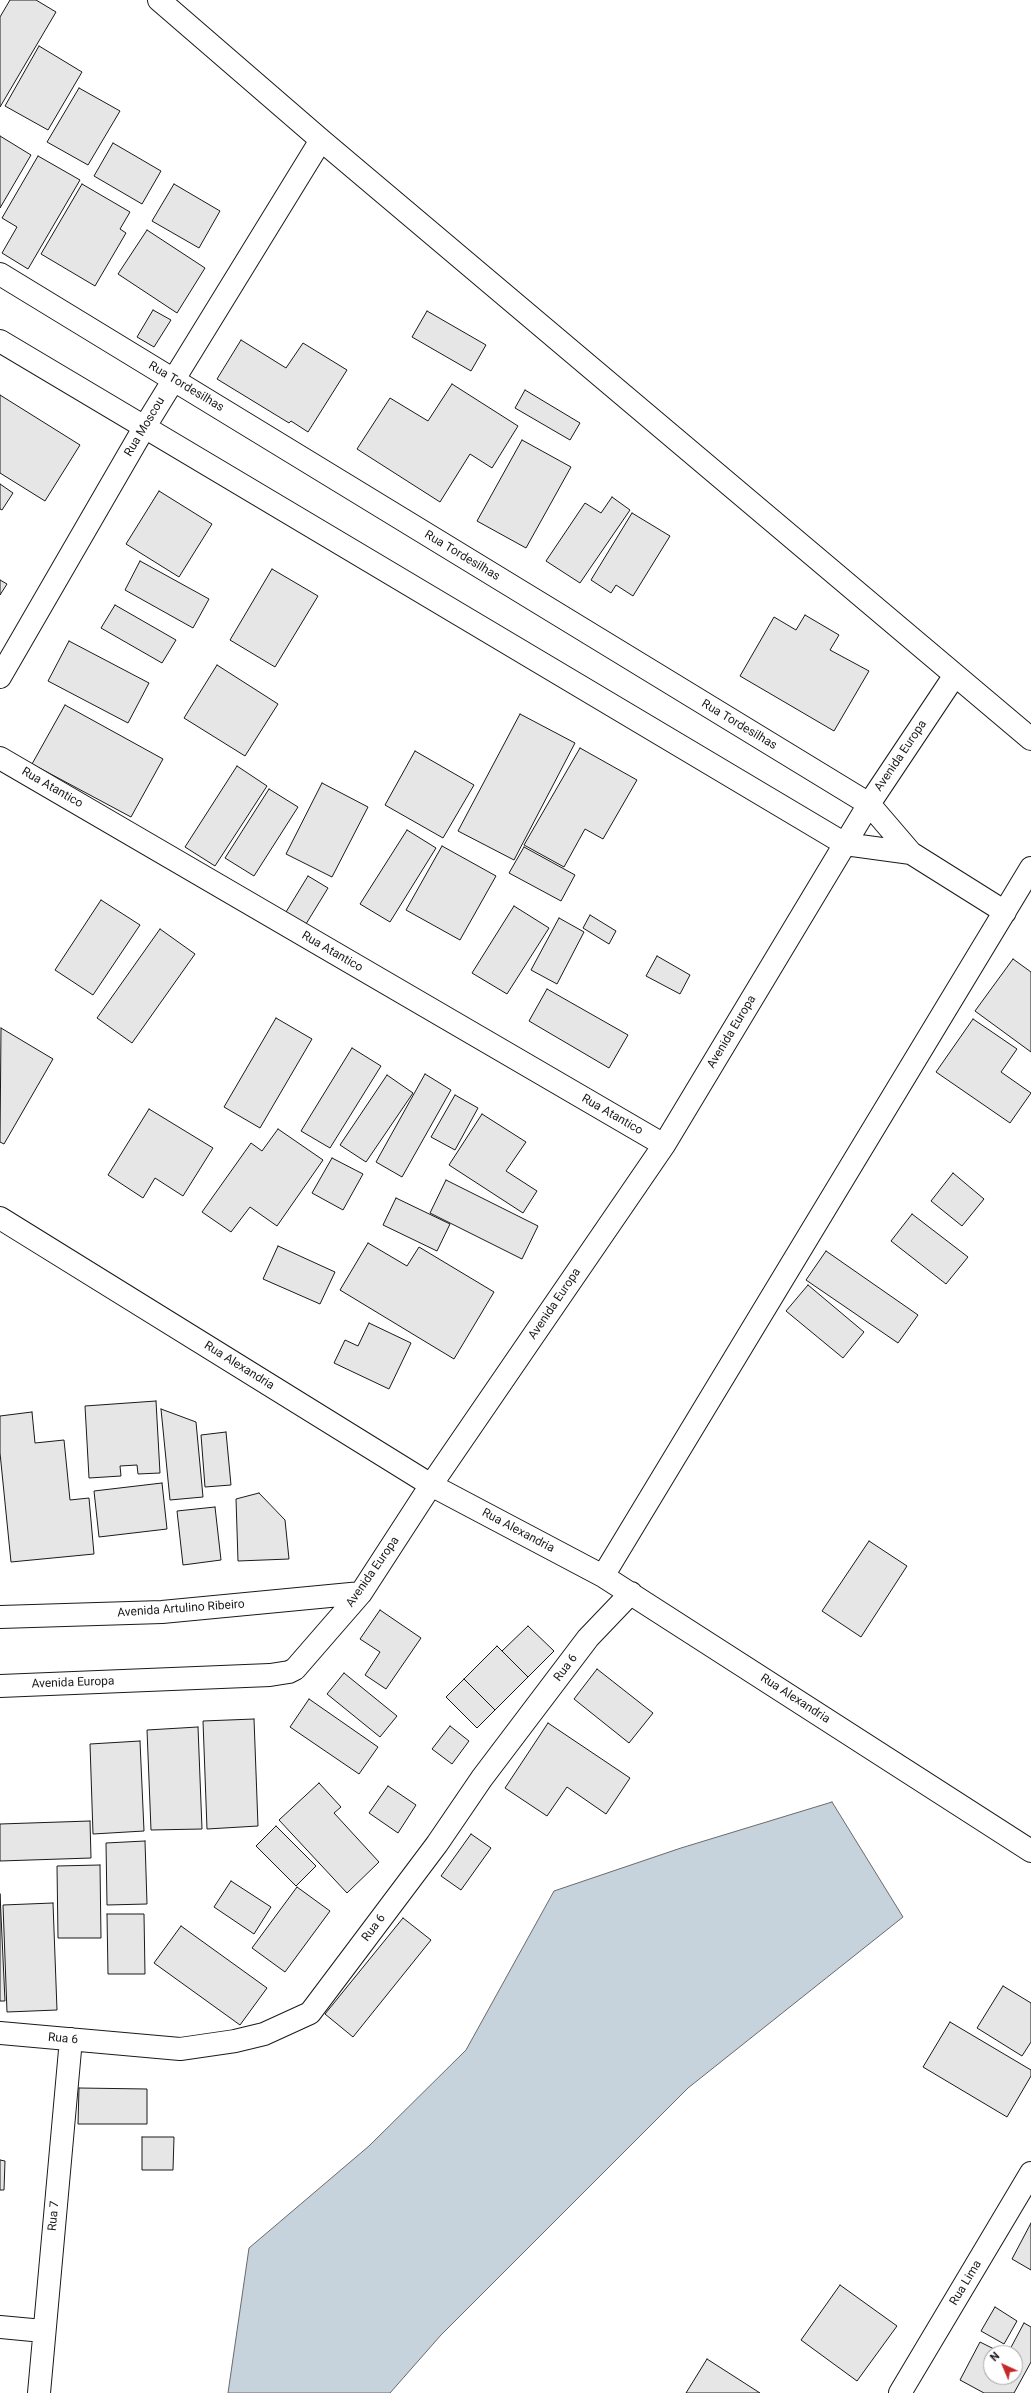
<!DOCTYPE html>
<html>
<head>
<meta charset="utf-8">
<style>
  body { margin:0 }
  #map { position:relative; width:1031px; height:2393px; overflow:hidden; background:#fff; font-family:Roboto,sans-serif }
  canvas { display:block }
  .north { position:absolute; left:983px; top:2345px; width:40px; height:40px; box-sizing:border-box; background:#fff; border:1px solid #a3a3a3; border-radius:50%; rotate:316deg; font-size:11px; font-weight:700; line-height:16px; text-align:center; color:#1a1a1a }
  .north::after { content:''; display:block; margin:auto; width:14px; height:18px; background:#c62828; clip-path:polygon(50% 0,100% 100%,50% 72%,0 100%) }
</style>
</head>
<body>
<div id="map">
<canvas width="1031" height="2393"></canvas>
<div class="north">N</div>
</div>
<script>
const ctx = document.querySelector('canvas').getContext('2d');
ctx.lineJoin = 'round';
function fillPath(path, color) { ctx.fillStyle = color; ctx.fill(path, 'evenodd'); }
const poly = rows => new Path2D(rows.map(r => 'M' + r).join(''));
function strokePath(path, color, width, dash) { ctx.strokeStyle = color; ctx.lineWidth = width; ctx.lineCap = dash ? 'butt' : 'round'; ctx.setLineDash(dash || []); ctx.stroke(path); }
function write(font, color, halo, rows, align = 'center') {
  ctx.font = font + ' Roboto,sans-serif'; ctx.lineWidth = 3; ctx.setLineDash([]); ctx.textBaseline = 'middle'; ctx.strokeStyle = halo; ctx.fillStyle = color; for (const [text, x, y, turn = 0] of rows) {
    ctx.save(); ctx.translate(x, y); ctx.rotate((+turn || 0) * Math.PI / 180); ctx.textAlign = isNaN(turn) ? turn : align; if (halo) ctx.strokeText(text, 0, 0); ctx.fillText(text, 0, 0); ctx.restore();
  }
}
const water = poly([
  [832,1802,903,1917,688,2088,441,2335,390,2393,228,2393,249,2248,369,2146,466,2050,554,1891,681,1848,832,1802]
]);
fillPath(water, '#c6d2dc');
strokePath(water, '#6a6a6a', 1);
const building = poly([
  [10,0,36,0,56,12,0,107,0,17,10,0],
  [39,46,82,72,48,130,5,106,39,46],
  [79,88,120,111,88,165,47,142,79,88],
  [0,136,31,155,0,208,0,136],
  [113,143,161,171,142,204,94,176,113,143],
  [38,156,80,180,28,269,2,253,17,227,2,218,38,156],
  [82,184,130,212,120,229,126,233,95,286,41,254,82,184],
  [174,184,220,211,199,248,152,221,174,184],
  [147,230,205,268,177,313,118,274,147,230],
  [153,310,171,320,154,347,137,337,153,310],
  [427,311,486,345,471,371,412,337,427,311],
  [241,340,286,368,303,343,347,370,308,432,291,421,289,423,217,379,241,340],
  [452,384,518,426,492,468,470,454,440,502,357,449,390,398,428,421,452,384],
  [525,390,580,423,570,440,515,408,525,390],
  [0,395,80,445,45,501,0,473,0,395],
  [522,440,571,467,526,548,477,521,522,440],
  [0,484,13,493,2,510,0,509,0,484],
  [159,491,212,524,179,577,126,544,159,491],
  [612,497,630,510,580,583,546,561,585,503,601,513,612,497],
  [632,513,670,536,633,596,616,585,611,593,591,580,632,513],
  [140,561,209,599,193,628,125,590,140,561],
  [272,569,318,596,275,667,230,640,272,569],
  [0,580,7,584,0,595,0,580],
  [115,605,176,640,162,663,101,628,115,605],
  [805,615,839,635,830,650,869,671,834,731,740,676,774,617,796,630,805,615],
  [69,641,149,683,128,723,48,681,69,641],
  [217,665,278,704,245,756,184,718,217,665],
  [65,705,163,759,131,817,32,764,65,705],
  [520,714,575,743,514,860,458,831,520,714],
  [580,748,637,780,603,839,585,829,564,867,524,845,580,748],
  [415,751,474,785,443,838,385,805,415,751],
  [237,766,267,786,215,866,185,847,237,766],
  [322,783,368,807,332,877,286,854,322,783],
  [269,789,298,807,254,876,225,858,269,789],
  [407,830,436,848,390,922,360,904,407,830],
  [442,846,496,876,460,940,406,910,442,846],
  [524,847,575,875,561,901,509,873,524,847],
  [308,876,328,888,306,924,286,912,308,876],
  [101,900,140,925,93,995,55,970,101,900],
  [514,906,549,928,507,994,472,973,514,906],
  [590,915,616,931,609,944,583,928,590,915],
  [559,918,584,932,557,984,531,970,559,918],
  [160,929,195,954,132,1043,97,1018,160,929],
  [657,956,690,975,680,994,646,976,657,956],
  [1013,959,1031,972,1031,1052,975,1011,1013,959],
  [547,989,628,1035,609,1068,529,1021,547,989],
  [276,1018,312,1039,260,1128,224,1107,276,1018],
  [973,1019,1017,1049,1001,1072,1031,1093,1010,1123,936,1072,973,1019],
  [1,1028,53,1059,4,1144,0,1142,1,1028],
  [352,1048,381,1066,330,1148,301,1131,352,1048],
  [425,1074,451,1090,402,1177,376,1162,425,1074],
  [387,1075,413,1093,366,1162,340,1145,387,1075],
  [455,1095,478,1108,455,1150,431,1137,455,1095],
  [149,1109,213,1148,183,1196,155,1178,143,1198,108,1175,149,1109],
  [482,1114,526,1142,506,1171,537,1191,523,1213,449,1165,482,1114],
  [278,1129,323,1160,277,1226,250,1207,231,1232,202,1212,251,1143,262,1151,278,1129],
  [332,1158,363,1174,343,1210,312,1193,332,1158],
  [953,1173,984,1199,962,1226,931,1201,953,1173],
  [446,1180,538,1226,522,1259,430,1213,446,1180],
  [396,1198,450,1224,437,1251,383,1225,396,1198],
  [912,1214,968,1257,946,1284,891,1241,912,1214],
  [368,1243,407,1266,419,1247,494,1292,454,1359,340,1290,368,1243],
  [278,1246,335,1272,320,1304,263,1279,278,1246],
  [826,1251,918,1315,898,1343,806,1280,826,1251],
  [808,1285,864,1332,843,1358,786,1311,808,1285],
  [369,1323,411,1343,389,1389,334,1363,345,1340,358,1346,369,1323],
  [156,1401,160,1473,138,1474,137,1465,120,1466,121,1476,89,1478,85,1406,156,1401],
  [161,1409,196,1422,203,1497,170,1500,161,1409],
  [32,1412,35,1443,64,1440,70,1500,89,1498,94,1554,11,1562,0,1453,0,1416,32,1412],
  [226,1432,231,1485,205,1487,201,1435,226,1432],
  [162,1483,167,1529,99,1537,94,1491,162,1483],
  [259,1493,285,1520,289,1559,238,1561,236,1499,259,1493],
  [215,1507,221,1560,183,1565,177,1511,215,1507],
  [869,1541,907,1566,861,1637,822,1611,869,1541],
  [380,1610,421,1638,386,1689,365,1675,380,1652,360,1639,380,1610],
  [528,1626,554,1651,528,1677,502,1651,528,1626],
  [497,1646,528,1677,495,1710,464,1679,497,1646],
  [597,1669,653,1713,629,1743,574,1699,597,1669],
  [344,1673,397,1716,380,1737,327,1694,344,1673],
  [464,1679,495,1710,477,1728,446,1697,464,1679],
  [309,1699,378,1747,359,1774,290,1727,309,1699],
  [254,1719,258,1826,207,1829,203,1721,254,1719],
  [548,1723,630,1778,606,1814,567,1787,547,1816,505,1788,548,1723],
  [450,1726,469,1741,452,1764,432,1749,450,1726],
  [198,1727,202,1829,151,1830,147,1730,198,1727],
  [140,1741,144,1831,93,1834,90,1744,140,1741],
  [319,1783,341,1807,334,1813,379,1862,347,1893,279,1820,319,1783],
  [388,1786,416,1805,398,1833,369,1813,388,1786],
  [90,1821,91,1858,0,1861,0,1824,90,1821],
  [276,1826,316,1866,296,1886,256,1846,276,1826],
  [471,1834,491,1848,461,1890,441,1876,471,1834],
  [145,1841,147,1904,107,1905,106,1843,145,1841],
  [100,1865,101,1938,58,1938,57,1866,100,1865],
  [231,1881,271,1907,254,1934,214,1907,231,1881],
  [297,1887,330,1911,285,1972,252,1948,297,1887],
  [0,1894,5,2001,0,2001,0,1894],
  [53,1903,57,2010,7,2012,3,1905,53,1903],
  [107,1914,144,1914,145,1974,108,1974,107,1914],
  [403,1918,431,1940,353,2037,325,2014,403,1918],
  [181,1926,267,1988,240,2025,154,1963,181,1926],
  [1003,1986,1031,2003,1031,2042,1022,2056,977,2028,1003,1986],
  [950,2022,1031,2070,1031,2076,1007,2117,923,2067,950,2022],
  [79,2088,147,2089,147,2124,78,2124,79,2088],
  [142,2137,174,2137,173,2170,142,2170,142,2137],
  [0,2160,5,2161,4,2190,0,2190,0,2160],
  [1031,2223,1031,2270,1012,2259,1031,2223],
  [840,2285,897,2326,857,2381,801,2340,840,2285],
  [995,2307,1017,2321,1004,2344,981,2331,995,2307],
  [1024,2323,1031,2327,1031,2362,1014,2393,984,2393,960,2380,980,2342,1002,2353,991,2353,991,2377,1015,2377,1015,2353,1008,2353,1024,2323],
  [707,2359,760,2393,686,2393,707,2359]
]);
fillPath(building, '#e6e6e6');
strokePath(building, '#1a1a1a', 1);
const minor = poly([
  [159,0,321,140,1031,739],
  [0,274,869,804,911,853,1005,912],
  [0,341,845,844,911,853],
  [0,677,144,428,321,140],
  [0,758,664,1145],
  [0,1218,431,1485,603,1576,1031,1851],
  [603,1576,1031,868],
  [0,1617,162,1612,361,1593],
  [0,1686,270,1675,289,1672,295,1669,361,1593,431,1485,664,1145,869,804,955,675],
  [0,2033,180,2049,235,2041,264,2034,310,2013,437,1844,482,1778,588,1638,631,1593],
  [0,2327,43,2331],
  [39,2393,71,2039],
  [900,2393,1031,2173]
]);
strokePath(minor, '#1a1a1a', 24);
strokePath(minor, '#fff', 22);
write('12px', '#1a1a1a', '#fff', [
  ["Rua Tordesilhas",186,387,31],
  ["Rua Moscou",145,427,-59],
  ["Rua Tordesilhas",462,556,31],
  ["Rua Tordesilhas",739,725,31],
  ["Avenida Europa",901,756,-56],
  ["Rua Atantico",52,788,30],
  ["Rua Atantico",332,952,30],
  ["Avenida Europa",732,1032,-59],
  ["Rua Atantico",612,1115,30],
  ["Avenida Europa",555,1304,-56],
  ["Rua Alexandria",239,1366,32],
  ["Rua Alexandria",518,1531,28],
  ["Avenida Europa",373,1572,-55],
  ["Avenida Artulino Ribeiro",181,1609,-4],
  ["Rua 6",566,1668,-53],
  ["Avenida Europa",73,1683,-2],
  ["Rua Alexandria",795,1699,33],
  ["Rua 6",374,1928,-53],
  ["Rua 6",63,2039,5],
  ["Rua 7",54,2216,-85],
  ["Rua Lima",966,2283,-59]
]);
</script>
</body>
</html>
